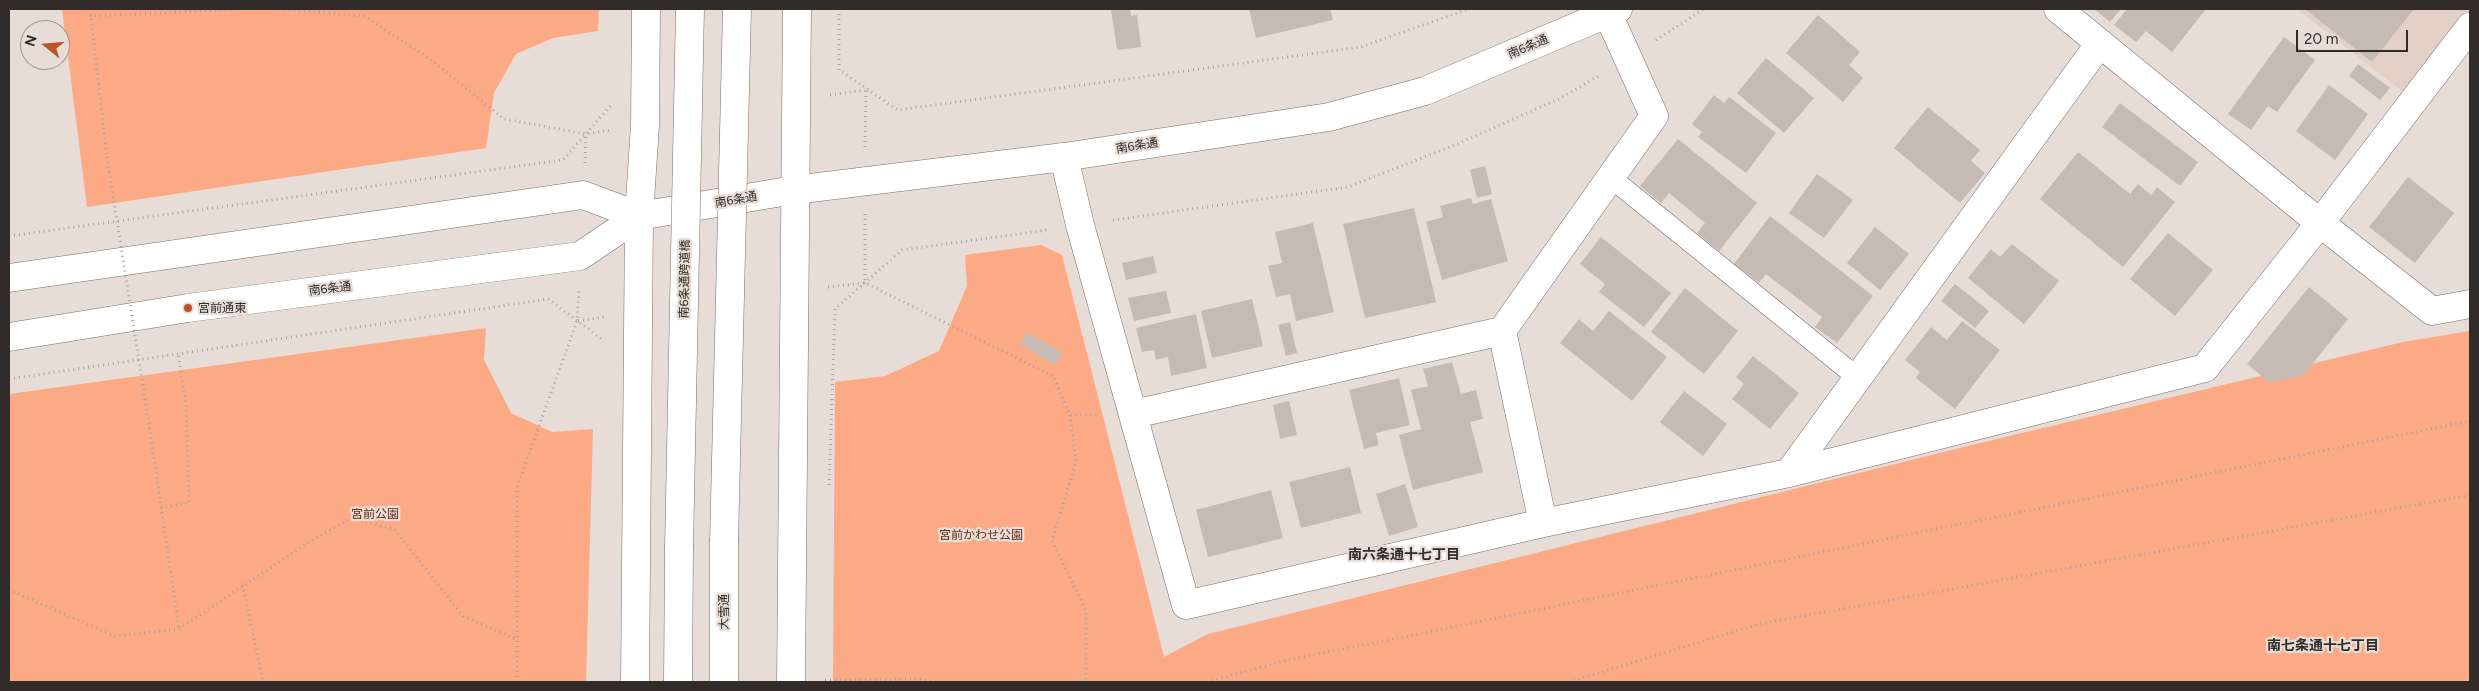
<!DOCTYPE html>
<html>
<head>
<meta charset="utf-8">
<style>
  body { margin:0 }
  #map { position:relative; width:2479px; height:691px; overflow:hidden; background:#e8dcd7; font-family:Figtree,sans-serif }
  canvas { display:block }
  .frame { position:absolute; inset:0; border:10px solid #312c2a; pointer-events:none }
  .north { position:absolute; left:20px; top:20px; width:50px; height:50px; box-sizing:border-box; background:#e8dcd7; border:1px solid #9f9692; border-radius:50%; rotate:287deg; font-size:14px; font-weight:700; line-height:20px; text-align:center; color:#312c2a }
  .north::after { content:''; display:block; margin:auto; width:18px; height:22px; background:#ba5525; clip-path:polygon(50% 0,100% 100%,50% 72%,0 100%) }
  .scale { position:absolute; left:2296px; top:30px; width:112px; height:22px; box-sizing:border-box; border:2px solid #312c2a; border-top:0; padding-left:6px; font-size:15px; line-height:18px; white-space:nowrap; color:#312c2a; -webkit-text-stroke:4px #e8dcd7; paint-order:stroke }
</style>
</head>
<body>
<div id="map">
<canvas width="2479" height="691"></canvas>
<div class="frame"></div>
<div class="north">N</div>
<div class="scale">20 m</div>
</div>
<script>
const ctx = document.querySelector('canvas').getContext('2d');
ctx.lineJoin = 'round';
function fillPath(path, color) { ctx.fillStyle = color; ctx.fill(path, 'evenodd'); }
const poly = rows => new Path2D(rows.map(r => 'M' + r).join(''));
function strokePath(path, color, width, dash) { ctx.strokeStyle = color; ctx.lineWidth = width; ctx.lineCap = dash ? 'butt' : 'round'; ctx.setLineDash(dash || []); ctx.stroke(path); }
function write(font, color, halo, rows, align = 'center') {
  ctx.font = font + ' Figtree,"Noto Sans JP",sans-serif'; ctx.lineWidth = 4.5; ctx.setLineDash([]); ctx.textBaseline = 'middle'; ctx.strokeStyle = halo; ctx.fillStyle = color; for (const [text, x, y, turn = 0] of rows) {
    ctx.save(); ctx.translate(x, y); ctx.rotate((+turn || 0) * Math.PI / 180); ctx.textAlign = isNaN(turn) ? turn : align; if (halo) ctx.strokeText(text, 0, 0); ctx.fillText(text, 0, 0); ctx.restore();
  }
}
fillPath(poly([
  [2297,9,2470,9,2470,49,2426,110]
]), '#e2cfc6');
fillPath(poly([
  [62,9,599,9,598,31,553,38,516,54,494,93,486,148,87,207],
  [1041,245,1062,255,1164,657,1208,634,1976,444,2403,342,2470,331,2470,682,833,682,835,382,885,376,939,351,967,286,965,255],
  [486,328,484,360,511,413,552,432,593,429,586,682,9,682,9,394]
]), '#fca986');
fillPath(poly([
  [1111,9,1130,9,1131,16,1137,15,1141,47,1117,50],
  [1249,9,1330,9,1333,20,1256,38],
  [2094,9,2121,9,2110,22],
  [2127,9,2206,9,2172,52,2146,31,2136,42,2114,25],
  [2305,9,2414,9,2372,62],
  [1818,15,1860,52,1849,65,1863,78,1843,102,1786,53],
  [2284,37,2315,60,2277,112,2268,106,2251,130,2228,114],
  [1766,58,1814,98,1784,133,1737,93],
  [2358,64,2390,88,2380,100,2349,76],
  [2329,85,2368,114,2335,160,2296,131],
  [1714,95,1724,103,1729,97,1776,133,1746,173,1698,137,1702,132,1692,124],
  [2120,103,2198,162,2180,186,2102,127],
  [1928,107,1980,150,1971,161,1985,173,1960,203,1894,148],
  [1678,139,1757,203,1719,251,1697,233,1705,223,1669,193,1661,203,1640,186],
  [2078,152,2130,194,2138,184,2151,195,2157,187,2175,202,2123,267,2040,199],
  [1485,166,1492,194,1477,198,1470,170],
  [1817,174,1853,200,1824,238,1789,213],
  [2408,177,2454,213,2415,263,2369,227],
  [1471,198,1473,204,1491,199,1508,261,1442,280,1426,222,1443,217,1440,206],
  [1414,208,1436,302,1365,318,1343,224],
  [1770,216,1873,296,1837,343,1815,327,1822,317,1766,274,1759,283,1734,264],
  [1313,223,1334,312,1296,321,1290,294,1276,297,1268,266,1282,263,1275,232],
  [1875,227,1909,254,1880,290,1847,263],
  [2168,233,2213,270,2175,316,2130,279],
  [1601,237,1671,293,1644,327,1599,292,1605,284,1580,264],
  [2012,244,2059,281,2024,324,1968,278,1991,249,2000,257],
  [1153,256,1157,273,1126,280,1122,263],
  [1955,284,1989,311,1975,328,1941,301],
  [2309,287,2348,319,2303,376,2269,382,2247,364],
  [1685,288,1738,331,1704,374,1651,332],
  [1166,291,1171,313,1134,321,1128,298],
  [1252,299,1263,346,1212,358,1201,311],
  [1609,311,1667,357,1632,401,1560,343,1579,319,1593,331],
  [1196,314,1207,368,1171,376,1168,357,1156,360,1154,350,1142,352,1136,328],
  [1962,321,2000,350,1955,409,1916,378,1920,372,1905,360,1931,327,1947,340],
  [1290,322,1297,353,1286,356,1278,325],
  [1027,332,1062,353,1055,365,1020,344],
  [1753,356,1799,393,1770,429,1732,399,1744,384,1736,377],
  [1452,362,1461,394,1476,390,1483,419,1470,422,1483,472,1413,490,1399,435,1421,429,1411,390,1428,386,1423,369],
  [1399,378,1410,425,1376,433,1379,445,1364,449,1349,390],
  [1684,391,1727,424,1703,456,1660,422],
  [1289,401,1297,435,1280,439,1273,405],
  [1350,467,1361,513,1301,528,1289,482],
  [1405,484,1418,527,1389,536,1376,494],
  [1271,490,1283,538,1208,557,1196,510]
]), '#c6bab5');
const service = poly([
  [1610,177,1858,378]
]);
const minor = poly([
  [2058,9,2320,223,2432,311,2470,304],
  [1064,157,1080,225,1186,605,1543,523,1789,473,2205,368,2320,223,2470,27],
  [1134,414,1502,331],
  [1789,473,2100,43],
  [1543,523,1502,331,1654,116,1608,14]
]);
const tertiary = poly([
  [9,278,583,195,639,216],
  [9,337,188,308,580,256,639,216,794,190,1064,157,1329,117,1425,91,1618,9]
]);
const secondary = poly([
  [635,682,639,216,645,125,646,9],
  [678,682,679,548],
  [724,682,724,542],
  [791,682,797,9]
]);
strokePath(service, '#786d68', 21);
strokePath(minor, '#786d68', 29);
strokePath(tertiary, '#786d68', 29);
strokePath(secondary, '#786d68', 29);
strokePath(poly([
  [90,9,107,157],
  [279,9,364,16,430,59,504,119,586,134,611,130],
  [839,9,839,70,898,110,1361,47,1468,9],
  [90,16,242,9],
  [1656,40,1704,9],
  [830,95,865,90],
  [865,147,866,90],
  [585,163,586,134],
  [865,214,865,282],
  [1113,220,1348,187,1450,147,1561,98,1600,75],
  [9,236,563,160,611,105],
  [828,287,865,283,1053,376,1070,415,1100,415],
  [578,321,604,317],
  [9,379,548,299,603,340],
  [1070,415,1076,461,1052,541,1086,610,1086,682],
  [148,418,179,629],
  [829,485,835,309,902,250,1047,230],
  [161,508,189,503,186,404,178,353],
  [243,585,263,682],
  [9,590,115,636,179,629,309,542,351,518,394,529,463,616,518,640],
  [825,680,917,679,936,682],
  [517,682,517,487,577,321,579,289],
  [1207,682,1284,661,2470,421],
  [1569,682,1759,624,2470,495]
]), '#aba19d', 3, [1, 4]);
strokePath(service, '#fff', 20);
strokePath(minor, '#fff', 28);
strokePath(tertiary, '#fff', 28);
strokePath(secondary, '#fff', 28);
const secondaryBridge = poly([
  [724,542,737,9],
  [679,548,690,9]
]);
strokePath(secondaryBridge, '#786d68', 29, []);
strokePath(poly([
  [107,157,148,418]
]), '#aba19d', 3, [1, 4]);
strokePath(secondaryBridge, '#fff', 28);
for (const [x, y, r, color] of [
  [188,308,5,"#ba5525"]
]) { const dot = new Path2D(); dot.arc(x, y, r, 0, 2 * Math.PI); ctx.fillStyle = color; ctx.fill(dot); strokePath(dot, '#e8dcd7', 2); }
write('12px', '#312c2a', '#e8dcd7', [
  ["南6条通",1528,47,-23],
  ["南6条通",1137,146,-9],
  ["南6条通",736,200,-10],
  ["南6条通跨道橋",685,279,-89],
  ["南6条通",330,289,-7],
  ["大雪通",724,612,-90]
]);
write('12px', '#312c2a', '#e8dcd7', [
  ["宮前通東",198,308]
], 'left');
write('12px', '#652e15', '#e8dcd7', [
  ["宮前公園",375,514],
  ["宮前かわせ公園",981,535]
]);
write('bold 14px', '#312c2a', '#e8dcd7', [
  ["南六条通十七丁目",1404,555],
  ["南七条通十七丁目",2323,646]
]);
</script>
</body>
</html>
